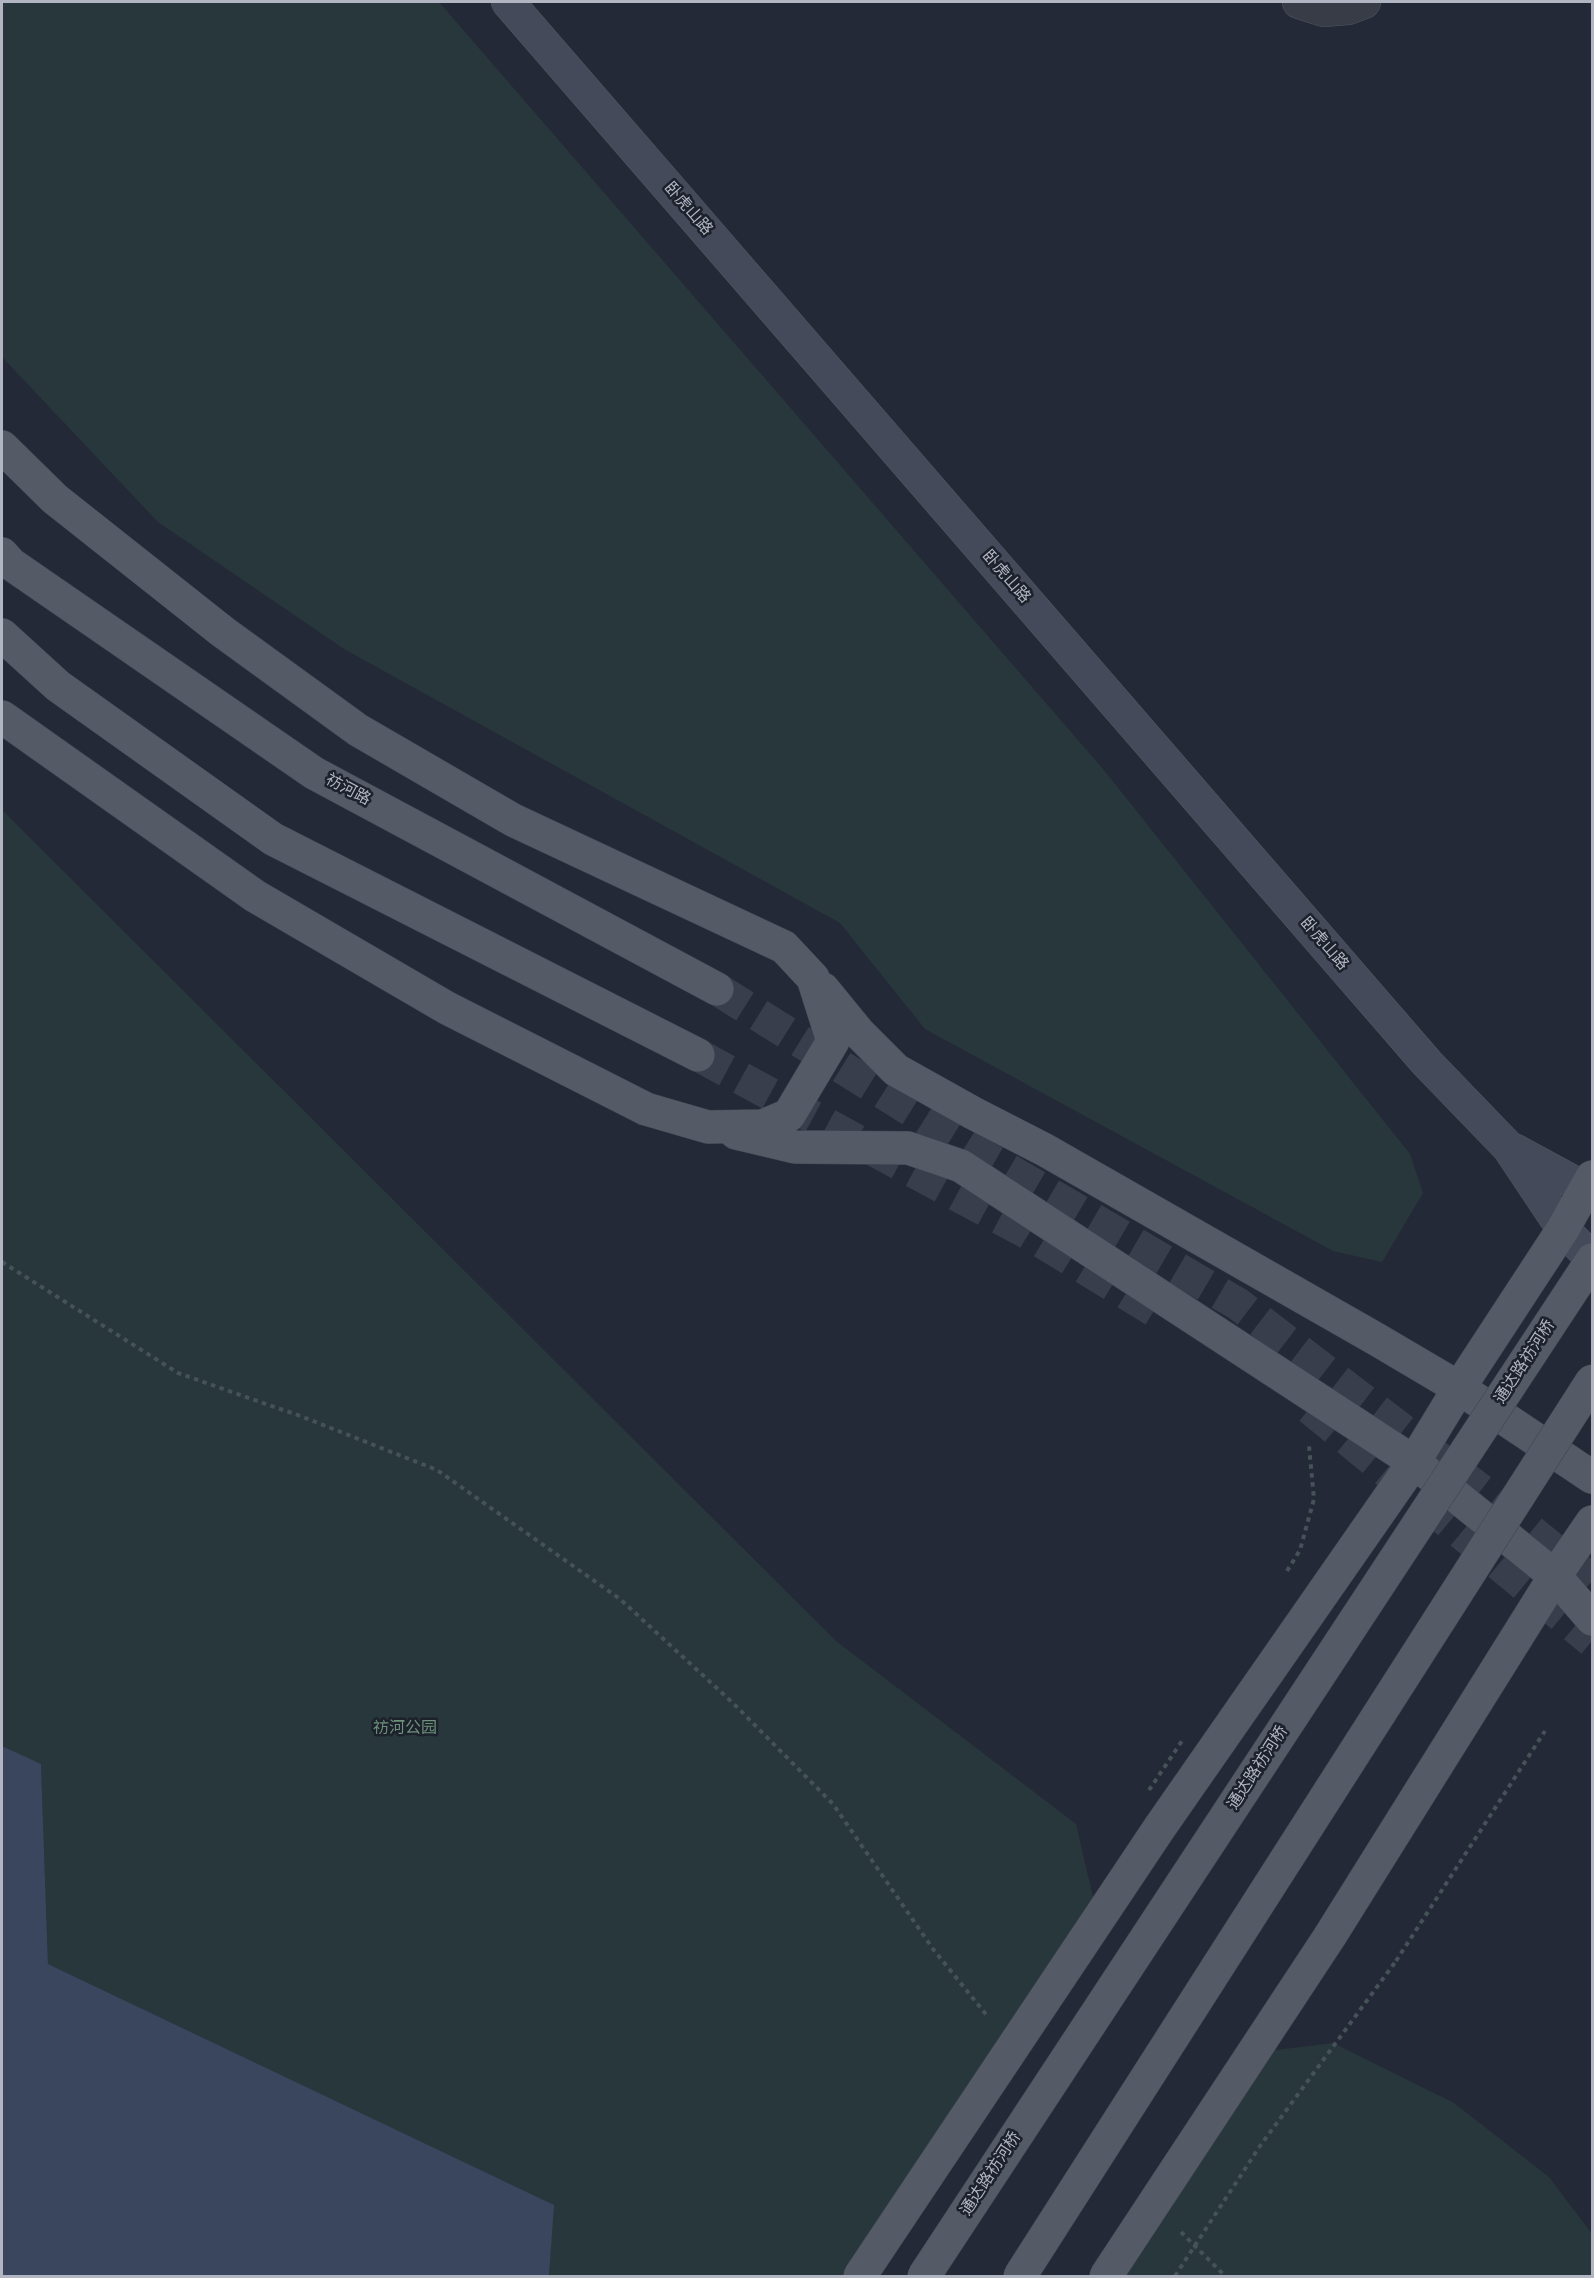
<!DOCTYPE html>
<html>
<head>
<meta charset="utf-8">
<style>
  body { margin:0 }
  #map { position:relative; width:1594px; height:2278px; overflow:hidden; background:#242937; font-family:"Varela Round",sans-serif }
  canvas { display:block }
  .frame { position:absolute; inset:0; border:3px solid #b2b6c3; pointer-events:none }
</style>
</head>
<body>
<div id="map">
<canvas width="1594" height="2278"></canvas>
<div class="frame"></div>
</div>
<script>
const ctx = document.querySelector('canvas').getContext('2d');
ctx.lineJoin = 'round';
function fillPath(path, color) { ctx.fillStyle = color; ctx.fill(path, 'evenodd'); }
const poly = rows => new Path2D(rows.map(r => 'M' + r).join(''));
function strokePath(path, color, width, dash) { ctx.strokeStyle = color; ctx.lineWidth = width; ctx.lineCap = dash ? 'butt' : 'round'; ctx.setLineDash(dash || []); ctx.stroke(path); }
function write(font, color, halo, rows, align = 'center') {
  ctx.font = font + ' "Varela Round","Noto Sans SC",sans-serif'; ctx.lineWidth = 5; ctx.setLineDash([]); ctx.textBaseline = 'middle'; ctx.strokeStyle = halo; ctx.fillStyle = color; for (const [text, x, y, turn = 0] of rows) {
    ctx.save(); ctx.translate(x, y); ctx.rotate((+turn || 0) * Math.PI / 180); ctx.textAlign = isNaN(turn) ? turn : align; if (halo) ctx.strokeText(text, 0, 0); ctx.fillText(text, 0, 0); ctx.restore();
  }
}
fillPath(poly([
  [2,2,439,2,1103,769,1410,1154,1423,1193,1382,1262,1333,1251,925,1029,840,923,344,649,158,522,2,357],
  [2,810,836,1641,1076,1824,1093,1897,851,2276,549,2276,553,2205,48,1964,41,1765,2,1746],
  [1333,2043,1454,2103,1549,2177,1592,2234,1592,2276,1114,2276,1252,2053]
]), '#28373b');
fillPath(poly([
  [2,1746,41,1764,48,1964,554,2205,549,2276,2,2276]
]), '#3a455e');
strokePath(poly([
  [717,989,981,1154,1238,1304,1487,1495,1592,1581],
  [698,1055,1026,1232,1160,1314],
  [1310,1408,1592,1641]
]), '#393e4c', 33, [33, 16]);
const street = poly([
  [1299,2,1324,10,1348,8,1364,2]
]);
const secondary = poly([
  [508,2,1427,1063,1509,1148,1563,1229,1592,1259],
  [1514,1150,1586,1189,1592,1197]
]);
const primary = poly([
  [2,447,55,499,223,632,358,730,513,820,784,947,813,978,833,1041,789,1115,763,1126,708,1127,646,1109,447,1008,255,896,2,717],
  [2,554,11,564,314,773,717,989],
  [2,635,58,686,273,839,698,1055],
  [823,989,859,1033,896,1070,973,1113,1045,1150,1376,1339,1459,1388,1592,1477],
  [736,1133,795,1147,908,1148,961,1166,1414,1462,1555,1576,1592,1619],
  [1160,1827,1414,1462,1459,1388,1563,1229,1592,1177],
  [1330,1936,1555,1576,1592,1522]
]);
strokePath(street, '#525662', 34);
strokePath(secondary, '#525662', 34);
strokePath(primary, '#404550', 34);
strokePath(poly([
  [2,1262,178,1373,303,1417,437,1470,620,1599,734,1704,833,1804,933,1949,988,2017],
  [1287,1571,1300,1550,1314,1499,1309,1446],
  [1396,1961,1545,1731],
  [1181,2232,1225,2276]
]), '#455257', 4, [4.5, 4.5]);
strokePath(street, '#373c47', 33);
strokePath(secondary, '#454a5a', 33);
strokePath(primary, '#555a67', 33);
const primaryBridge = poly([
  [860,2276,1160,1827],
  [924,2276,1592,1260],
  [1020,2276,1592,1381],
  [1106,2276,1330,1936]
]);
strokePath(primaryBridge, '#404550', 34, []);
strokePath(poly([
  [1149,1790,1184,1738],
  [1175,2276,1260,2146,1396,1961]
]), '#455257', 4, [4.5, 4.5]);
strokePath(primaryBridge, '#555a67', 33);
write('16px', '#b2b6c3', '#1c212c', [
  ["卧虎山路",688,209,49],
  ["卧虎山路",1006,577,49],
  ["祊河路",348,790,28],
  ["卧虎山路",1324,944,49],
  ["通达路祊河桥",1525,1362,-57],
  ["通达路祊河桥",1258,1768,-57],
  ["通达路祊河桥",991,2174,-57]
]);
write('16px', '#6c9279', '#1c212c', [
  ["祊河公园",405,1729]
]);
</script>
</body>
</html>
